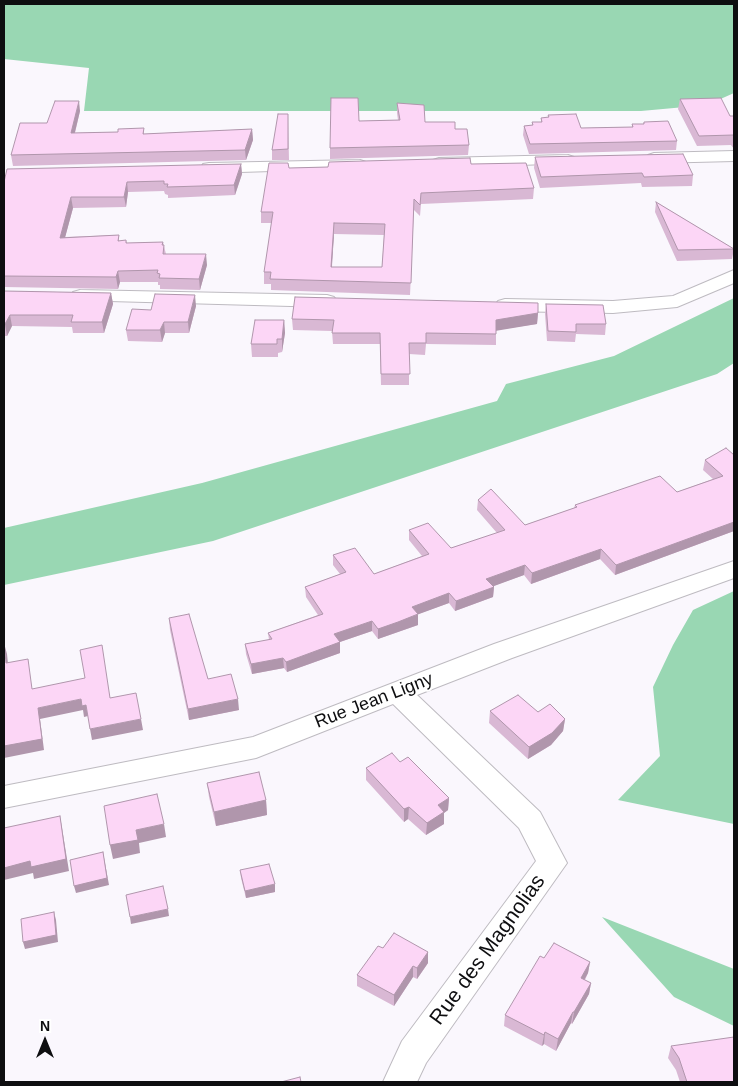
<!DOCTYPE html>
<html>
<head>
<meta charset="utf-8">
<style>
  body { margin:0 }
  #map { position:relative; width:738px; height:1086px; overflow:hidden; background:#faf7fd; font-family:Helvetica,sans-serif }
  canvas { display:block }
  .frame { position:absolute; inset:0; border:5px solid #0e0e10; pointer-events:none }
  .north { position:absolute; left:20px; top:1016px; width:50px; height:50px; -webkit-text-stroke:4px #fff; paint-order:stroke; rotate:0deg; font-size:14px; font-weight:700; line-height:20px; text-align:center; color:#0e0e10 }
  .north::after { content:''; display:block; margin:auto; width:18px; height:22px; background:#0e0e10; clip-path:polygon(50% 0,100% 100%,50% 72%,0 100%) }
</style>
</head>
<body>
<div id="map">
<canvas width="738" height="1086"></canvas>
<div class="frame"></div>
<div class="north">N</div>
</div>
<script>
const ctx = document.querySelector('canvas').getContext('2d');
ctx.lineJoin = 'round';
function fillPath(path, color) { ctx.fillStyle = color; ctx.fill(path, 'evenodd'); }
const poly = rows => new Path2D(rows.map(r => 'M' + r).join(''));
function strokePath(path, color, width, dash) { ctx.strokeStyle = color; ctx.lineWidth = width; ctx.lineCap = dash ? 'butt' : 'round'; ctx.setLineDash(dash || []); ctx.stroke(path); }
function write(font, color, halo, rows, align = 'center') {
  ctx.font = font + ' Helvetica,sans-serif'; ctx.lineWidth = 4; ctx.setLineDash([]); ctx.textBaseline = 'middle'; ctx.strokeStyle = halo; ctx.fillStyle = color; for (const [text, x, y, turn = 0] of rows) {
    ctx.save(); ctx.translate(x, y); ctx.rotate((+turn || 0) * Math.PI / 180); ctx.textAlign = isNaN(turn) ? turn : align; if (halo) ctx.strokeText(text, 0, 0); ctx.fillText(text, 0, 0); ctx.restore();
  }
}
fillPath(poly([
  [4,4,734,4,734,93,707,105,641,111,84,111,89,68,4,59],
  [734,298,734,363,717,374,213,541,4,585,4,528,202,483,497,401,506,384,614,356],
  [734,591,734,824,618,800,660,756,653,687,673,645,693,610],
  [602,917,734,969,734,1026,674,997]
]), '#99d7b3');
const minor = poly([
  [734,151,734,161,654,163,648,161,646,158,648,155,654,153,734,151],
  [568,155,574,157,576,160,574,163,439,168,433,166,431,163,433,160,439,158,568,155],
  [360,160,366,162,368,165,366,168,209,173,203,172,201,168,203,164,209,163,360,160],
  [734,270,734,283,677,307,613,313,505,311,498,309,495,305,498,301,505,299,613,301,673,296,734,270],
  [80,290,327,295,334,297,337,301,334,305,327,307,73,300,71,296,73,292,80,290],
  [734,561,734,578,512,658,417,695,540,812,567,863,426,1063,417,1082,383,1082,402,1041,536,861,519,828,393,704,256,758,4,808,4,786,253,737,494,644,734,561]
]);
strokePath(minor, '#bebbc1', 2);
fillPath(minor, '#fff');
fillPath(poly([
  [680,99,730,116,734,116,734,149,731,145,697,146,678,109],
  [397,103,425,122,455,129,469,145,468,155,330,159,330,148,359,121,398,120,397,113],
  [80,111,75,133,118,132,144,128,144,134,252,129,253,140,246,160,13,166,11,155,47,123],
  [288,114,289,160,272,160,272,150],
  [548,115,581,128,632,127,632,124,643,124,644,122,677,141,676,150,529,154,523,135,524,126,532,125,532,122,541,122,541,118,548,117],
  [535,157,693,175,692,186,642,187,641,183,540,188,534,168],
  [241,164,242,174,235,195,168,198,168,195,165,194,164,191,128,192,126,207,73,208,65,237,119,235,119,241,126,240,127,243,163,242,166,254,207,265,200,290,160,289,160,285,158,285,158,282,120,282,118,289,4,287,4,182],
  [471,164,534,188,533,199,421,204,420,216,414,210,410,295,271,290,271,284,264,284,264,272,272,223,261,223,261,212,289,168],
  [334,234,384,235,382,267,332,267],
  [656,202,734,249,732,259,677,261,655,212],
  [4,291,111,293,113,304,104,333,73,333,72,327,12,326,7,336,4,336],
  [546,304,606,324,605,335,576,334,575,342,547,341,545,314],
  [196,306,189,333,165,333,162,342,128,341,126,330,151,310],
  [538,313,537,324,496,330,496,345,426,344,425,355,409,354,409,385,381,385,380,344,333,344,332,331,293,330,292,319],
  [284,320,285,333,282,352,278,353,278,357,252,357,251,344],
  [734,455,734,531,615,575,600,559,531,584,524,575,493,586,494,587,493,597,455,611,449,603,418,614,418,625,378,639,372,631,340,642,340,653,287,672,284,668,252,674,246,654,245,644,269,640,268,633,318,615,306,597,305,587,340,574,333,565,333,555,374,574,422,556,409,540,409,530,451,548,497,533,477,510,478,500,525,525,574,508,575,505,677,492,713,479,703,470,705,460],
  [169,618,208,679,239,710,189,720,170,630],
  [490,711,538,712,565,719,563,731,551,745,528,759,489,723],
  [400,762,449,798,448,810,444,813,444,824,426,835,408,819,404,822,366,780,366,768],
  [207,783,266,800,267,815,216,826,209,797],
  [240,870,275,892,246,898,241,878],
  [383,948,428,952,428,963,417,979,413,977,394,1006,357,986,357,975],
  [544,958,590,962,588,973,585,980,591,983,589,994,572,1024,571,1023,556,1051,544,1044,542,1046,504,1026,505,1015],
  [671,1046,734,1082,680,1082,676,1070,668,1058]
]), '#d9b8d4');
fillPath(poly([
  [79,101,80,111,72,144,71,133],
  [252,129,253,140,246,160,245,150],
  [241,164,242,174,235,195,234,185],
  [127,182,128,192,126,207,124,197],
  [71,197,73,208,62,249,60,238],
  [334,223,334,234,331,278,331,267],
  [206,254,207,265,200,290,199,279],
  [118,271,120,282,118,289,116,277],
  [111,293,113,304,104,333,102,322],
  [195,295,196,306,189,333,188,322],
  [538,313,537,324,495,331,496,320],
  [10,315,12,326,7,336,5,324],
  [284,320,285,333,282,352,282,339],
  [164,322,165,333,162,342,160,330],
  [734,522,734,531,615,575,616,565],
  [601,549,600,559,531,584,532,573],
  [525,565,524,575,486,589,486,579],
  [494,587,493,597,455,611,456,601],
  [449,593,449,603,411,617,412,607],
  [418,614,418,625,378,639,378,629],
  [372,621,372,631,334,644,334,634],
  [340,642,340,653,287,672,286,662],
  [4,643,7,654,9,674,6,663],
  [283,658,284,668,252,674,251,664],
  [81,699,86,705,88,716,84,717,83,710,40,719,44,750,4,758,4,746,38,708],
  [238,699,239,710,189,720,188,709],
  [141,719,143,730,92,740,90,729],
  [565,719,563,731,551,745,528,759,529,747],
  [449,798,448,810,444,813,444,824,426,835,427,823,438,805],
  [266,800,267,815,216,826,214,812],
  [409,807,408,819,404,822,404,809],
  [60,816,62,828,69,871,34,879,33,873,4,880,4,868],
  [164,824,166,837,139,843,140,853,113,859,110,845,136,830],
  [103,852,109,885,76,893,74,886],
  [275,884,275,892,246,898,245,891],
  [168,909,169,916,131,924,130,917],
  [54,912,56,920,58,942,25,949,23,942],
  [428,952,428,963,417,979,417,968],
  [590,962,588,973,579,989,581,978],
  [413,966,413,977,394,1006,394,995],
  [591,983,589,994,572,1024,574,1012],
  [573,1012,571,1023,556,1051,558,1039],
  [545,1032,544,1044,542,1046,544,1035]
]), '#b096ac');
const building = poly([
  [331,98,358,98,359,121,400,120,397,103,424,105,425,122,455,122,455,129,467,129,469,145,330,148,331,98],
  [721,98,730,116,734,116,734,136,733,135,699,136,680,99,721,98],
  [55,101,79,101,71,133,118,132,118,129,144,128,143,134,252,129,245,150,11,155,20,123,47,123,55,101],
  [278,114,288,114,288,149,272,150,278,114],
  [576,114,581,128,633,127,632,124,644,124,644,122,668,121,677,141,530,144,524,126,533,125,532,122,542,122,541,118,549,117,548,115,576,114],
  [683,154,693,175,644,177,642,173,541,177,535,157,683,154],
  [470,158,471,164,526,163,534,188,421,193,420,205,414,199,411,283,270,279,271,272,264,272,273,212,261,212,269,163,288,163,289,168,328,167,329,162,470,158],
  [334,223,385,224,382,267,331,267,334,223],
  [241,164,234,185,167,187,168,184,164,184,164,181,127,182,124,197,71,197,60,238,119,235,118,241,126,240,126,243,163,242,162,245,164,245,163,254,206,254,199,279,159,278,160,274,157,273,158,270,118,271,116,277,4,276,4,182,7,169,241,164],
  [656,202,734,249,678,250,656,202],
  [4,291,111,293,102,322,71,322,73,315,10,315,5,324,4,324,4,291],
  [155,294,195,295,188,322,164,322,160,330,126,330,132,309,151,310,155,294],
  [295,297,538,303,538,313,496,320,496,334,426,333,426,343,409,343,410,374,381,374,380,333,332,333,334,320,292,319,295,297],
  [546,304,603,305,606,324,576,324,576,332,548,331,546,304],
  [255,320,284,320,282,339,277,339,277,344,251,344,255,320],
  [726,448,734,455,734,522,616,565,601,549,532,573,525,565,486,579,494,587,456,601,449,593,412,607,418,614,398,622,378,629,372,621,334,634,340,642,286,662,283,658,251,664,245,644,272,639,268,633,323,614,305,587,346,572,333,555,355,548,374,574,429,554,409,530,428,523,451,548,505,530,478,500,491,489,525,525,577,507,575,505,660,476,677,492,723,476,705,460,726,448],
  [189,614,208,679,231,674,238,699,188,709,169,618,189,614],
  [4,643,6,663,28,659,32,689,85,678,80,650,102,645,110,698,136,693,141,719,90,729,86,705,82,706,81,699,38,708,42,739,4,746,4,643],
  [518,695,538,712,550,704,565,719,552,733,529,747,490,711,518,695],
  [392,753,400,762,408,757,449,798,438,805,444,812,427,823,409,807,404,809,366,768,392,753],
  [259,772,266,800,214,812,207,783,259,772],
  [157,794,164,824,136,830,138,840,110,845,104,806,157,794],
  [60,816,66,859,31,867,30,861,4,868,4,828,60,816],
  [103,852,107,878,74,886,70,860,103,852],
  [269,864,275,884,245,891,240,870,269,864],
  [163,886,168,909,130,917,126,895,163,886],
  [54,912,56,935,23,942,21,919,54,912],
  [394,933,428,952,417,968,413,966,394,995,357,975,378,946,383,948,394,933],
  [554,943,590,962,581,978,591,983,574,1012,573,1012,558,1039,545,1032,544,1035,505,1015,540,956,544,958,554,943],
  [734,1037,734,1082,687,1082,679,1058,671,1046,734,1037],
  [300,1077,301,1082,281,1082,300,1077]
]);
fillPath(building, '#fcd6f6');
strokePath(building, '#b096ac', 1);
write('18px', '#0e0e10', '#fff', [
  ["Rue Jean Ligny",374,701,-21]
]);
write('21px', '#0e0e10', '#fff', [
  ["Rue des Magnolias",488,950,-54]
]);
</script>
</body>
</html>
